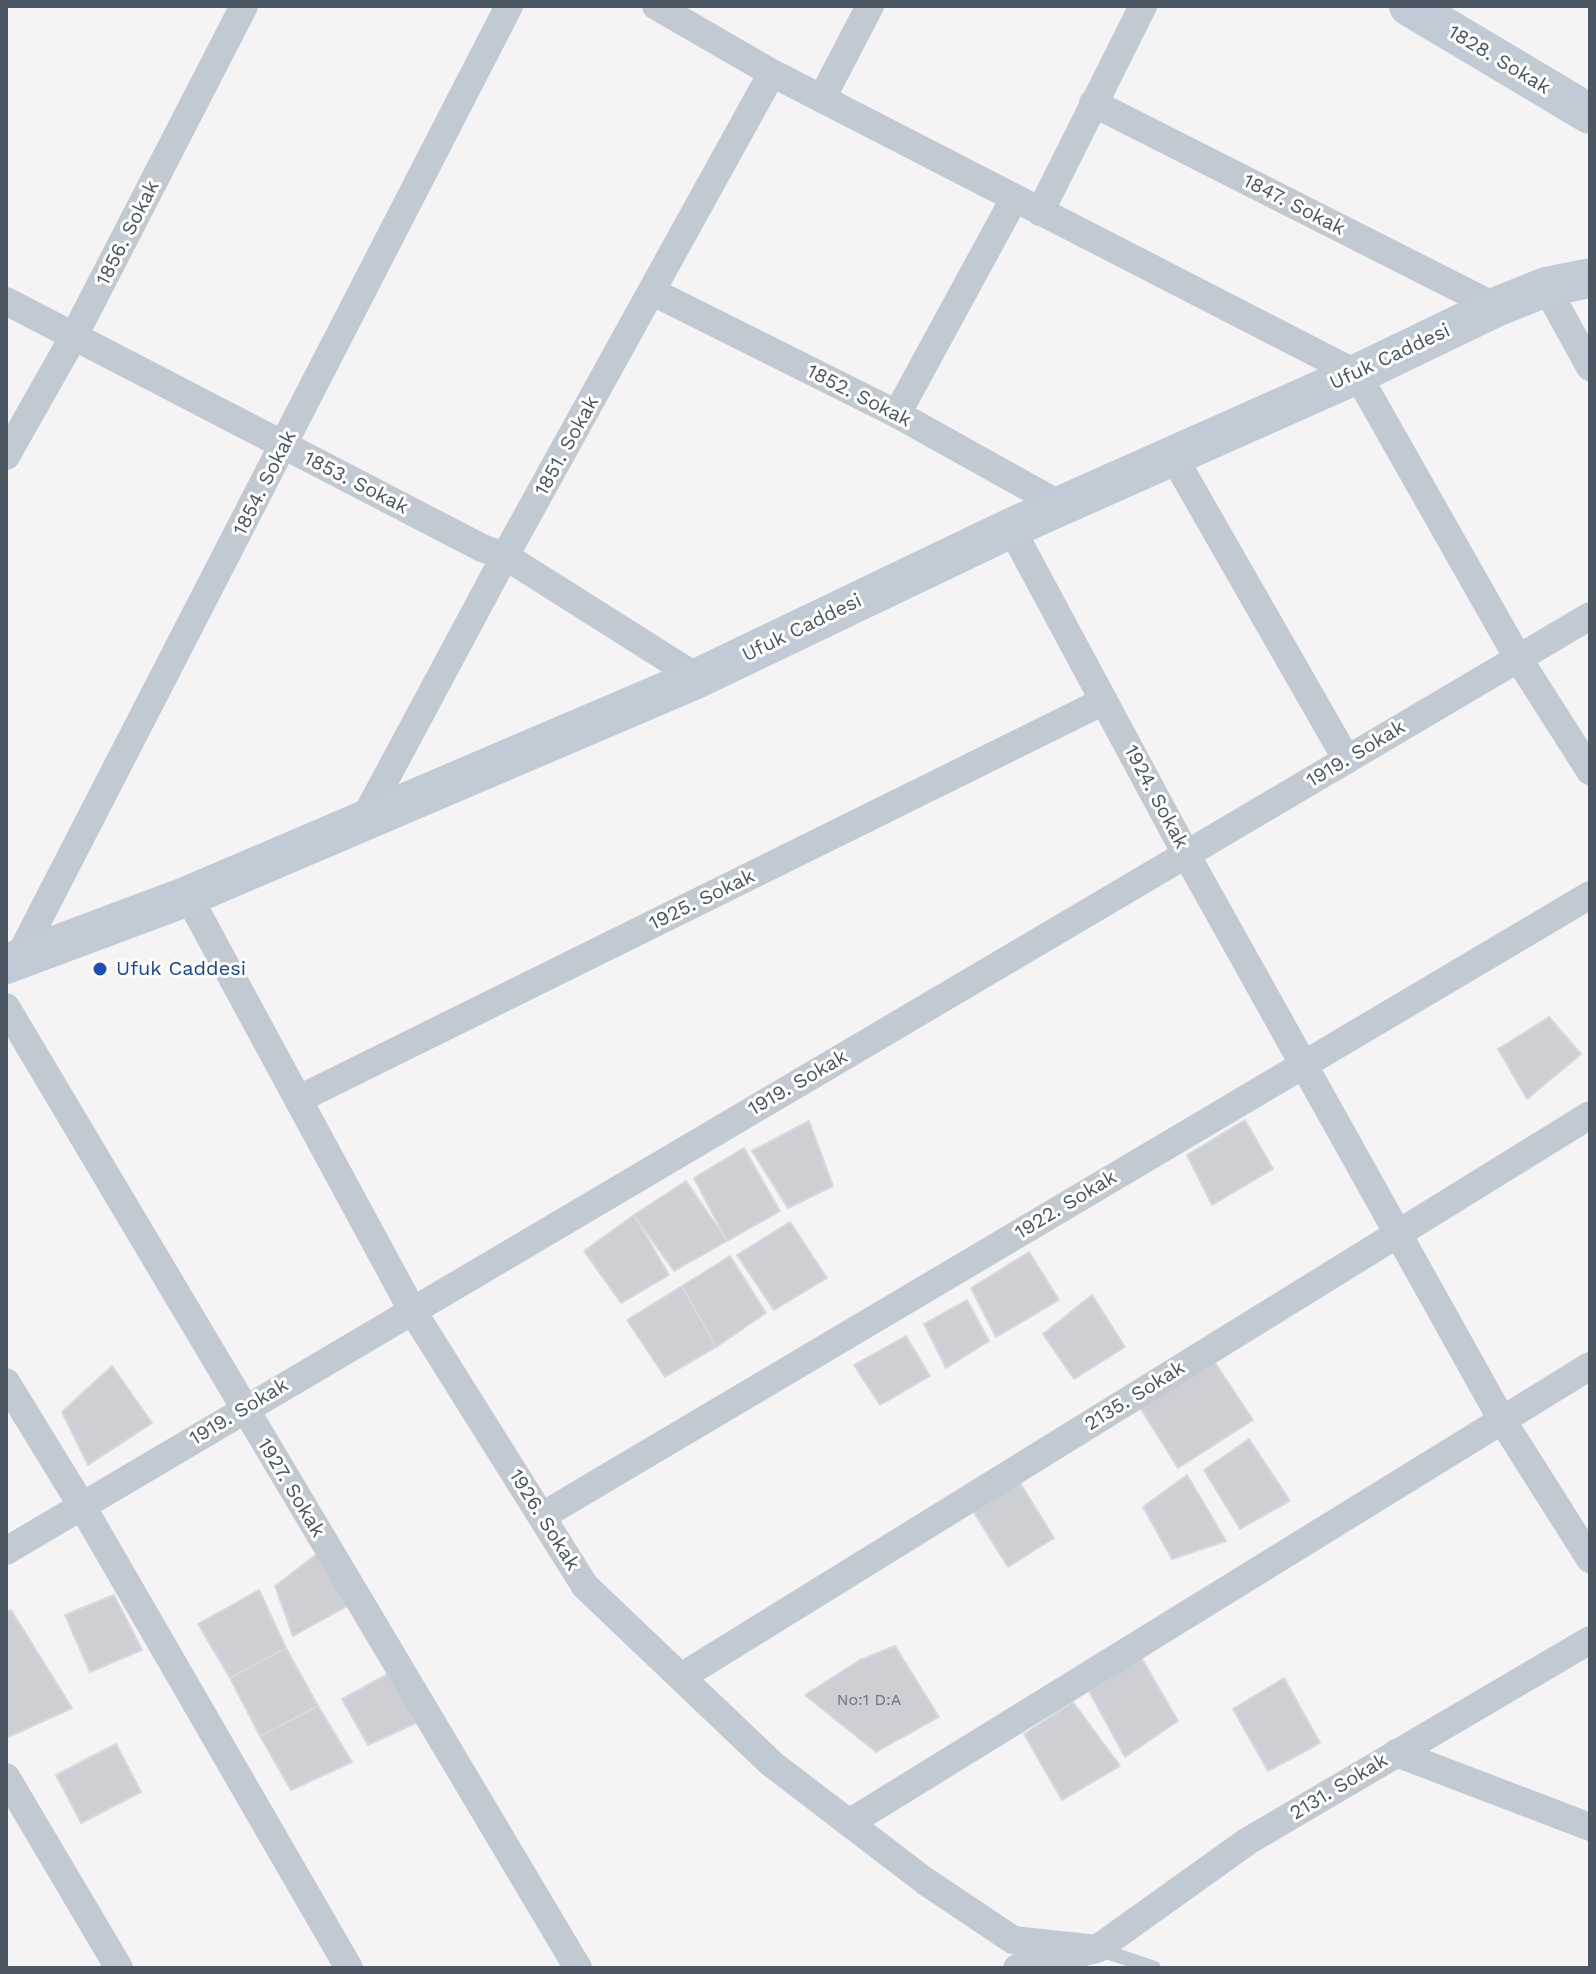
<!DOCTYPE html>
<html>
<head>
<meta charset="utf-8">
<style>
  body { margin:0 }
  #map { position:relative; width:1596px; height:1974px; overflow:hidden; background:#f5f3f3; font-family:"Work Sans",sans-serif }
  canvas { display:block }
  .frame { position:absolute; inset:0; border:8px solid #4a5661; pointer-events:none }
</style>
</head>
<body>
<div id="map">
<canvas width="1596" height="1974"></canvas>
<div class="frame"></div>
</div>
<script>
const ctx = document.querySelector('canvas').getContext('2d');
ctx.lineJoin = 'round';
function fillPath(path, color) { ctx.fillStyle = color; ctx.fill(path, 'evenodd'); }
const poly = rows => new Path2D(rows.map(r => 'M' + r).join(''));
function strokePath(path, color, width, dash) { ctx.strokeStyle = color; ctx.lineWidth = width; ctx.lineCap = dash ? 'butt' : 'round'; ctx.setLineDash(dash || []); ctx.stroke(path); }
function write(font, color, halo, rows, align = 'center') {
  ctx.font = font + ' "Work Sans",sans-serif'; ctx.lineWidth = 6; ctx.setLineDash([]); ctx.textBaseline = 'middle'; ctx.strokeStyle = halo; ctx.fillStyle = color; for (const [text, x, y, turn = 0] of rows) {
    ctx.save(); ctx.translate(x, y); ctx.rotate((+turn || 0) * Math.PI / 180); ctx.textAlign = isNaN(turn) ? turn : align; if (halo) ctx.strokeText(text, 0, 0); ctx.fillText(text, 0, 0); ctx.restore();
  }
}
const building = poly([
  [1549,1017,1581,1054,1527,1099,1498,1049,1549,1017],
  [1245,1120,1273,1169,1212,1205,1187,1155,1245,1120],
  [809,1121,833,1186,788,1208,752,1151,809,1121],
  [744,1148,780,1211,727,1241,694,1178,744,1148],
  [686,1181,727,1241,674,1271,634,1215,686,1181],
  [634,1215,669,1275,621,1303,584,1251,634,1215],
  [790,1222,827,1278,774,1310,737,1255,790,1222],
  [1029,1252,1059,1300,996,1337,971,1288,1029,1252],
  [730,1256,766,1313,716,1347,682,1286,730,1256],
  [682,1286,716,1347,665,1377,627,1320,682,1286],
  [1092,1295,1125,1347,1074,1379,1043,1334,1092,1295],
  [967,1300,989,1341,946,1368,924,1324,967,1300],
  [906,1336,930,1376,880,1405,854,1365,906,1336],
  [1214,1361,1253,1420,1178,1468,1139,1406,1214,1361],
  [112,1366,152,1423,88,1465,62,1412,112,1366],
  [1249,1439,1290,1501,1240,1529,1204,1470,1249,1439],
  [1014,1473,1054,1538,1008,1567,968,1503,1014,1473],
  [1187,1475,1226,1541,1172,1559,1143,1507,1187,1475],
  [326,1547,358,1600,293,1636,275,1586,326,1547],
  [259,1590,286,1648,230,1678,198,1624,259,1590],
  [114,1595,142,1650,90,1672,65,1615,114,1595],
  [11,1610,72,1708,6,1738,6,1612,11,1610],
  [895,1646,939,1717,876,1752,805,1695,860,1660,895,1646],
  [286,1648,318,1706,260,1736,230,1678,286,1648],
  [1141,1657,1178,1721,1125,1757,1089,1691,1141,1657],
  [399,1668,416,1723,368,1745,342,1699,399,1668],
  [1284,1678,1320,1743,1268,1771,1233,1709,1284,1678],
  [1073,1702,1120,1766,1062,1800,1024,1734,1073,1702],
  [318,1706,352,1762,291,1790,260,1736,318,1706],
  [116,1744,141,1792,81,1823,56,1775,116,1744]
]);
fillPath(building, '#cdcfd5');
strokePath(building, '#d7d9de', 2);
strokePath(poly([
  [1098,1949,1154,1968]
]), '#c1cad2', 14);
strokePath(poly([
  [656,6,772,73,1357,374,1518,658,1590,771],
  [822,98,870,6],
  [1093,103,1496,307],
  [1040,212,1143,6],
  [1546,287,1590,367],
  [653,292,897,414,1062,506],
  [6,301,482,548,505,556,698,678],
  [897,414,1014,199],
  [6,456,74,336,244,6],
  [1173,456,1347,760],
  [1011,528,1186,854,1502,1420,1590,1559],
  [363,821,505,556,772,73],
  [188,896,412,1310,585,1586,772,1764,925,1881,1013,1940,1097,1949],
  [18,959,509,6],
  [6,1007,578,1968],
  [299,1099,1104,701],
  [6,1382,82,1506,349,1968],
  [542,1516,1590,895],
  [6,1551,1590,616],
  [681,1677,1590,1115],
  [1396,1753,1590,1827],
  [6,1777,119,1968],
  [849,1823,1590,1366],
  [1017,1968,1097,1949,1248,1841,1590,1640]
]), '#c1cad2', 28);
strokePath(poly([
  [1409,6,1590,114],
  [6,964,188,896,698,678,1011,528,1357,374,1496,307,1546,287,1590,278]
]), '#c1cbd6', 40);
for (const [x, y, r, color] of [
  [100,969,8,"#1a4fb4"]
]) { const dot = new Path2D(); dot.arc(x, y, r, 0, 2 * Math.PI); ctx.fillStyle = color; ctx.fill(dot); strokePath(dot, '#fff', 3); }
write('16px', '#6b747e', null, [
  ["No:1 D:A",869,1700]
]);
write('20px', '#4a5661', '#fff', [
  ["1828. Sokak",1499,60,31],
  ["1847. Sokak",1294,205,27],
  ["1856. Sokak",128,233,-63],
  ["Ufuk Caddesi",1390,357,-25],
  ["1852. Sokak",859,396,27],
  ["1851. Sokak",567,446,-61],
  ["1854. Sokak",265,483,-63],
  ["1853. Sokak",356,483,27],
  ["Ufuk Caddesi",802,628,-26],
  ["1919. Sokak",1356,754,-31],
  ["1924. Sokak",1156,797,62],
  ["1925. Sokak",702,900,-26],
  ["1919. Sokak",798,1083,-30],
  ["1922. Sokak",1066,1205,-31],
  ["2135. Sokak",1135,1396,-32],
  ["1919. Sokak",239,1412,-31],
  ["1927. Sokak",291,1488,59],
  ["1926. Sokak",544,1520,58],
  ["2131. Sokak",1339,1787,-31]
]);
write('20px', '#164399', '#fff', [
  ["Ufuk Caddesi",116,969]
], 'left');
</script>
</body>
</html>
